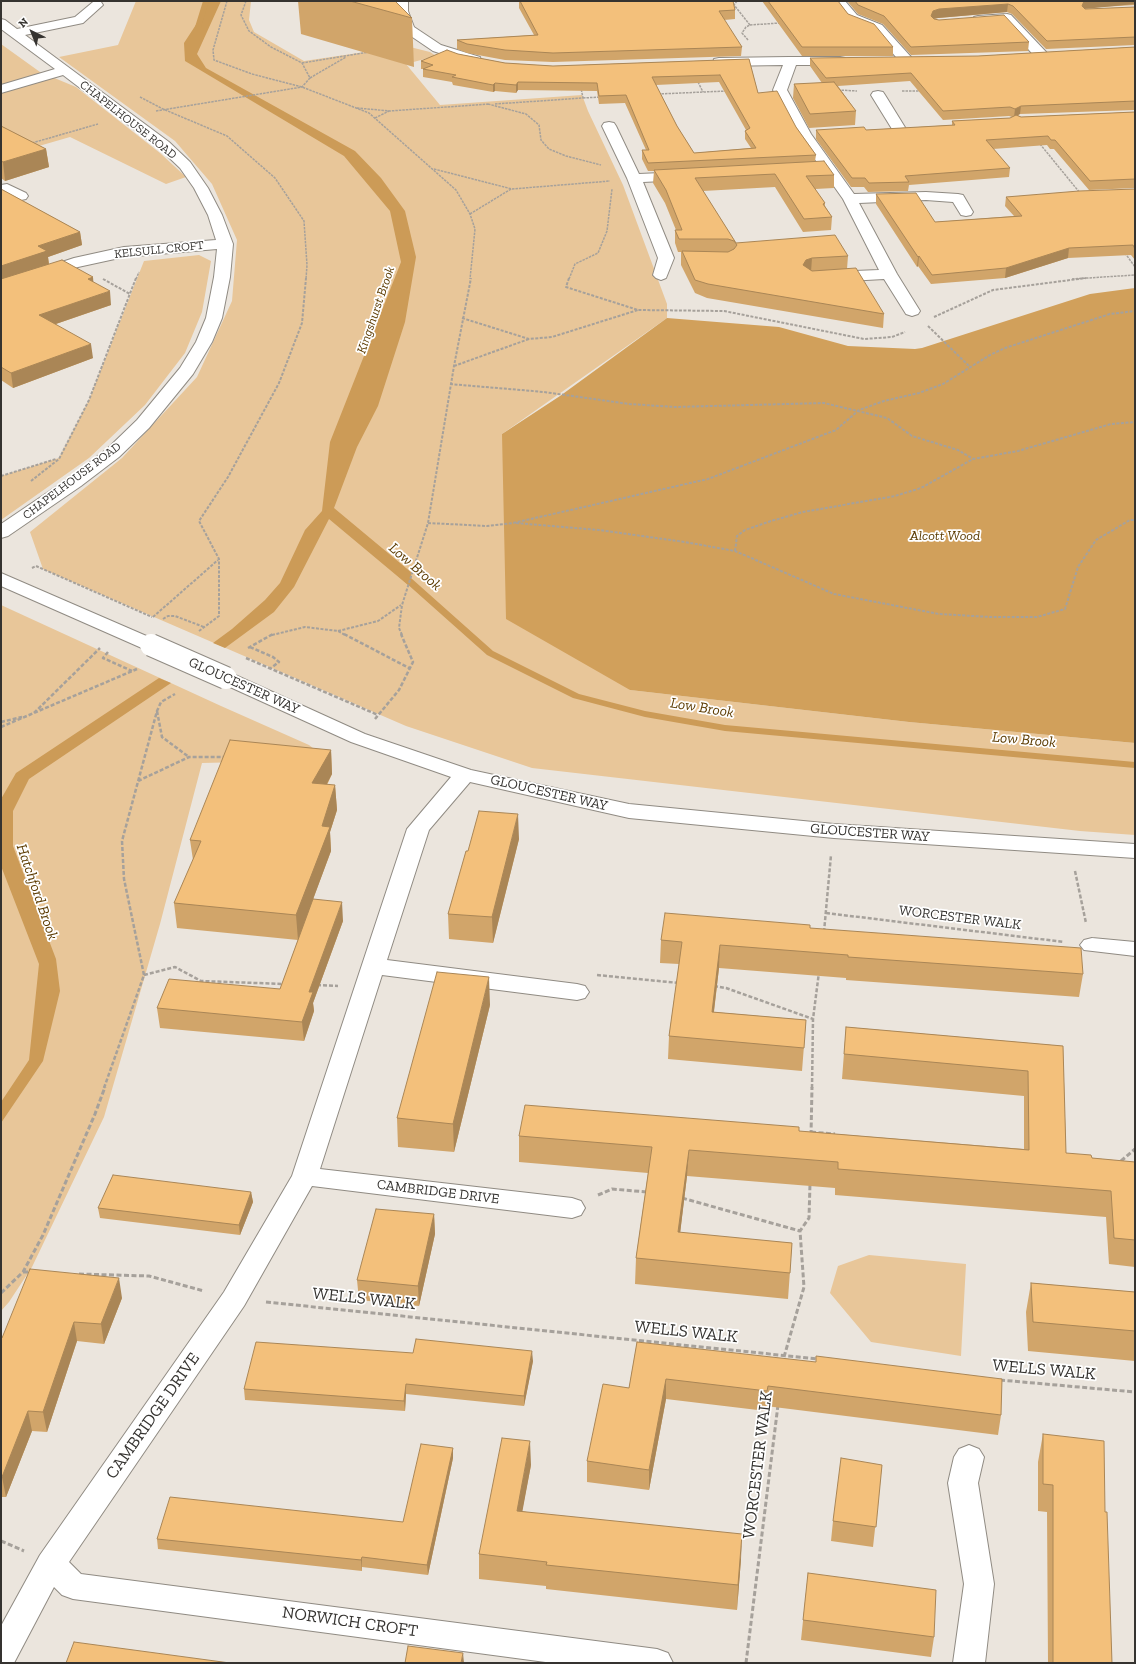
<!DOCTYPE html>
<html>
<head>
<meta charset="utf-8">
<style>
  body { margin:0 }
  #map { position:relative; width:1136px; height:1664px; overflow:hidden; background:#ebe5dd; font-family:"Zilla Slab",serif }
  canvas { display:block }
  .frame { position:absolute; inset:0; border:2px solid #353330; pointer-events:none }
  .north { position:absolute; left:12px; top:12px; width:40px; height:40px; -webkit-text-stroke:3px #fff; paint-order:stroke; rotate:317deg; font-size:11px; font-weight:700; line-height:16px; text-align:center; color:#353330 }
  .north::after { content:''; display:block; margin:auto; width:14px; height:18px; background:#353330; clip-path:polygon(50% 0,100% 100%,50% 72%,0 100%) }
</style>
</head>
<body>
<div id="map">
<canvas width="1136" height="1664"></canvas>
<div class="frame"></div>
<div class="north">N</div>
</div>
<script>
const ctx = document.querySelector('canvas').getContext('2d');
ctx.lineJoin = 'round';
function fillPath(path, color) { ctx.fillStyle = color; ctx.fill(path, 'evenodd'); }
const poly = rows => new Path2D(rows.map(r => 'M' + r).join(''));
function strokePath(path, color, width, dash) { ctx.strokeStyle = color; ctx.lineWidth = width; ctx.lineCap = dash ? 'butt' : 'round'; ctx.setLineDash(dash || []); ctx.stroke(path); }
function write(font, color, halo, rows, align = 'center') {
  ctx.font = font + ' "Zilla Slab",serif'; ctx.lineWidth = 3.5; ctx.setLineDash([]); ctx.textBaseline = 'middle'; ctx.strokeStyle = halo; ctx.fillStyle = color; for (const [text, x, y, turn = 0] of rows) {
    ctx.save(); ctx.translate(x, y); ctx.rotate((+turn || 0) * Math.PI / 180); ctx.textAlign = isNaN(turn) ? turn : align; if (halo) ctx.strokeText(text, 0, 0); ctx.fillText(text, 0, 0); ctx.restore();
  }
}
fillPath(poly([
  [136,1,251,1,249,20,254,32,304,61,406,46,430,52,436,56,406,64,440,105,582,95,588,111,623,185,667,304,667,318,502,434,630,690,909,722,1135,743,1135,835,1080,831,532,768,406,726,43,569,30,532,122,458,197,377,232,301,237,240,212,184,175,141,59,57,118,45],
  [1,44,40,72,76,87,160,153,186,177,166,184,70,137,1,157],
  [199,255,211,261,202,312,185,353,145,405,89,458,1,520,1,476,59,458,89,400,144,261],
  [1,605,221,706,309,745,328,760,202,763,160,924,104,1117,32,1267,9,1302,1,1311],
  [869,1255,966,1264,961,1356,871,1342,830,1293,838,1266]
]), '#e8c699');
fillPath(poly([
  [1135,288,1135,743,909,722,630,690,506,619,502,434,560,396,667,318,779,327,848,346,915,349,922,348,1090,294]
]), '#d1a05b');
fillPath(poly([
  [206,1,221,1,197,54,206,68,355,151,381,178,405,211,416,257,405,322,378,406,357,447,334,508,412,573,408,585,329,519,294,587,274,612,225,648,213,643,232,629,265,600,280,583,305,530,322,511,330,442,401,262,390,211,344,156,185,61,184,43,201,17],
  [159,678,171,683,29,779,13,811,13,846,56,959,60,991,43,1061,1,1123,1,1102,29,1060,39,964,1,866,1,799,16,773]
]), '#cc9b57');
fillPath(poly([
  [203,1,209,1,201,27,198,29,195,27,203,1],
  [399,569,402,570,493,651,579,694,645,711,725,725,1135,762,1135,768,725,731,645,717,573,698,487,655,396,574,395,572,396,570,399,569]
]), '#cc9b57');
const minor = poly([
  [97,1,101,2,103,5,83,23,25,35,169,142,190,162,208,188,222,215,233,244,230,277,222,318,212,342,193,374,149,428,119,457,81,486,8,536,1,538,1,524,69,478,107,449,137,420,180,368,196,342,206,318,214,277,217,249,124,257,78,267,1,292,1,282,74,258,124,247,216,240,208,215,194,188,180,168,159,148,63,75,1,93,1,85,55,69,1,29,1,19,5,20,17,29,75,17,93,2,97,1],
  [396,1,408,1,408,11,414,27,441,45,480,57,481,60,480,63,470,63,433,51,405,32,396,11,396,1],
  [832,1,845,1,857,15,882,25,911,57,912,60,911,63,901,63,874,31,849,21,832,1],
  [1007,14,1011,15,1047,53,1048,56,1047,59,1037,59,1004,22,978,24,974,23,972,20,974,17,978,16,1007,14],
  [789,57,840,57,845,58,846,61,845,64,840,65,796,65,787,90,811,134,854,194,926,192,958,194,963,195,973,212,971,215,966,216,961,215,953,202,926,200,859,203,897,274,920,311,918,314,912,316,906,314,884,279,830,282,825,280,822,277,825,274,830,272,879,270,843,199,797,134,773,90,783,65,719,66,714,65,713,62,714,59,719,58,789,57],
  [878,91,883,92,885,95,906,129,904,132,894,132,892,129,871,95,873,92,878,91],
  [609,122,614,123,616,126,639,174,683,172,688,173,690,176,688,179,683,180,643,182,674,258,666,278,661,280,656,278,653,275,658,258,627,178,602,126,604,123,609,122],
  [7,184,26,193,28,196,26,199,21,200,6,193,1,194,1,185,7,184],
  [1,573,158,641,161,645,158,649,151,651,144,649,1,586,1,573],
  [226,672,233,674,365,734,471,770,629,804,834,824,1135,844,1135,858,834,838,629,818,470,782,429,830,387,960,577,984,585,986,589,992,585,998,577,1000,382,975,320,1169,572,1198,581,1201,585,1208,581,1215,572,1218,312,1186,244,1306,69,1562,81,1574,657,1649,668,1653,673,1663,553,1663,73,1599,62,1595,54,1587,14,1663,1,1663,1,1626,40,1555,224,1292,292,1176,407,829,451,777,351,742,219,682,216,678,219,674,226,672],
  [1092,938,1135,942,1135,956,1084,950,1080,945,1084,940,1092,938],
  [969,1445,979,1449,984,1457,978,1483,994,1584,985,1663,953,1663,964,1584,948,1483,954,1457,959,1449,969,1445]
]);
strokePath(minor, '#908b83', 2);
strokePath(poly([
  [227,1,213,50,214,60,252,74,302,87,369,113,456,190,470,214,475,229,470,279],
  [737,1,734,5,750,25,746,27,742,33,748,40],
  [750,25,780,23],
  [302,63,369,52],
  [310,78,346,57],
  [698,82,703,92],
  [838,90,857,91],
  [902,91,921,91],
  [658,94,727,91],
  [140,97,163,109,227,136,275,178,304,221,307,265,306,279],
  [583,98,601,97],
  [488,104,526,114,539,125,541,140,549,149,566,156,601,165],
  [495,104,583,98,581,88],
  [357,108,390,111,488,104],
  [156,111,302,87,310,78,302,63,271,47,249,31,241,15,246,1],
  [375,118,389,111],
  [32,143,98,124],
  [1040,144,1080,193],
  [434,169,512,189,610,181],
  [470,214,511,189],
  [1125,253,1135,267],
  [136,279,139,272],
  [569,279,575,264,598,253,607,231,612,189],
  [1072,279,1135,275]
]), '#a6a19b', 1.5, [2.5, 1]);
strokePath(poly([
  [569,278,566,287,638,310,724,311,864,339,892,337,905,332],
  [103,279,130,294],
  [934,317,993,290,1086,278],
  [462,318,529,339,552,337,638,310],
  [928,326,970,367],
  [454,366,529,339],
  [450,384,544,392,629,404,675,407,824,403,887,418,912,436,958,450,973,459],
  [1,476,56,459],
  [31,481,59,459,89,400,136,278],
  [428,523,487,526,513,523,708,479,836,430,859,410,884,401,919,393,943,384,990,355,1005,348,1110,314,1135,311],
  [516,523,599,530,685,542,735,551,834,594,939,614,990,617,1037,617,1065,609,1078,567,1096,540,1130,520,1135,520],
  [735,551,737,536,745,530,771,521,803,512,895,496,921,488,973,459,1018,451,1111,424,1135,422],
  [32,568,36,566,152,617],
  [153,617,218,560],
  [163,619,168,616,175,616,204,627],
  [199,631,219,616,219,559,199,521,228,477,279,383,302,323,306,278],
  [338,631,378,621,401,605],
  [272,635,305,627,338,631,345,635],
  [402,635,399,628,402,605,428,523,454,366,471,278]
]), '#a6a19b', 2, [3, 1.5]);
strokePath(poly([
  [344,634,409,668],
  [250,647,273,657,279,662,271,668],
  [248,648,273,634],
  [108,652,103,658,132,671],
  [246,658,378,715],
  [157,711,162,737,189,757],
  [34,713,100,648],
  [375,719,399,690,413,662,401,634],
  [1,722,22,717],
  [1,727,137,669],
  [138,781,189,757,226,757],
  [1075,871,1086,923],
  [826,913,1064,942],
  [824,932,831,855],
  [144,975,175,967,201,981,284,984],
  [597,975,679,983],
  [317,985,338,986],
  [714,986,726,988,813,1019],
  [104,1088,144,975,124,879,122,841,157,711,161,702,175,694],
  [812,1088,813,1019,819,972]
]), '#a6a19b', 2.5, [4, 2]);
strokePath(poly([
  [811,1132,835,1134],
  [811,1135,812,1087],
  [1121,1161,1135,1149],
  [598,1195,612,1189,647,1192],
  [682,1198,800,1231],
  [23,1272,32,1272],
  [79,1274,149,1276,204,1291],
  [1,1293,23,1272,43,1235,95,1114,105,1087],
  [266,1302,818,1359],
  [784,1357,804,1287,800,1231,809,1218,810,1184],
  [1000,1380,1135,1392],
  [1,1541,24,1551],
  [746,1663,778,1405]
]), '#a6a19b', 3, [5, 2.5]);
fillPath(minor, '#fff');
const minorBridge = poly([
  [151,645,226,678]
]);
strokePath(minorBridge, '#908b83', 24, []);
strokePath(minorBridge, '#fff', 22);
fillPath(poly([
  [298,1,395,1,412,18,414,67,301,34],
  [519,1,733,1,735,10,735,19,724,20,742,47,741,56,553,62,505,60,467,53,457,49,457,40,534,35,519,8],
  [762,1,838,1,848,14,893,47,893,56,802,56],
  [847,1,1135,1,1135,5,1084,8,1085,9,1135,7,1135,45,1046,49,1012,14,1007,12,938,18,934,19,1029,42,1028,51,911,55,883,24,858,14],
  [1135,47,1135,110,1020,114,1018,115,1021,117,1135,112,1135,188,1089,190,1054,149,1050,149,1047,145,993,149,1010,168,1009,177,909,185,908,191,868,192,864,187,851,187,816,139,816,130,866,130,952,125,952,121,1010,118,1012,117,1009,116,943,120,910,81,838,86,856,111,855,125,809,128,793,98,794,84,822,83,810,66,810,58,978,56],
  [458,54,505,63,553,66,749,59,758,93,796,127,816,155,815,161,834,175,834,188,815,189,825,203,825,206,832,217,831,230,803,232,775,187,703,191,736,243,848,256,847,269,884,314,883,328,707,298,695,293,681,265,681,252,678,252,675,243,675,230,676,230,665,203,653,183,654,171,648,171,642,159,642,150,646,150,625,103,599,104,597,91,518,90,516,93,495,91,493,92,453,85,452,82,423,77,423,69,421,69,421,61],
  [719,82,746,130,745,131,745,139,751,148,694,153,677,126,656,85],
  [1,126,46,149,49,167,5,181,1,178],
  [1,189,80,232,82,245,48,257,49,264,93,277,93,282,111,305,56,324,93,358,13,388,1,380],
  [1135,189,1135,260,1131,255,1068,258,1005,278,931,284,918,266,917,267,876,204,876,194,935,222,1014,216,1005,206,1006,197],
  [331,750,332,774,327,785,335,785,337,810,330,832,331,851,313,899,343,921,313,1003,314,1011,304,1041,160,1028,157,1008,280,989,298,940,177,928,174,903,193,860,190,840],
  [519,839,493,943,449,939,448,914,468,851],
  [810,928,1083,974,1079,997,846,980,846,978,719,968,714,1012,806,1020,802,1071,668,1059,669,1036,679,964,660,963,661,940],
  [490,1005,454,1152,398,1147,397,1118],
  [846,1027,1063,1046,1066,1153,1092,1158,1135,1162,1135,1267,1109,1264,1106,1217,835,1195,835,1188,687,1176,680,1233,792,1243,788,1299,635,1284,636,1258,648,1173,519,1162,519,1136,799,1131,1024,1149,1024,1096,842,1079],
  [251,1192,253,1202,240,1235,100,1218,98,1208],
  [434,1214,435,1234,419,1306,359,1300,357,1280],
  [1031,1283,1135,1292,1135,1361,1028,1351,1026,1312],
  [122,1298,104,1344,77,1341,47,1432,32,1431,6,1497,1,1497,1,1338],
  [637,1342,1001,1415,998,1435,766,1406,766,1411,666,1399,649,1490,587,1482,587,1461,629,1388],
  [533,1361,524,1406,406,1394,405,1411,245,1400,244,1389],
  [1043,1434,1105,1512,1112,1663,1048,1663,1047,1512,1038,1511,1038,1462],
  [453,1448,453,1458,428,1575,362,1567,362,1571,158,1549,157,1539,403,1522],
  [531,1465,522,1511,741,1559,737,1610,546,1589,546,1586,479,1579,479,1554],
  [882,1465,873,1547,831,1541,833,1521],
  [808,1573,934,1637,931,1657,801,1640]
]), '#d1a56a');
fillPath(poly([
  [1084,1,1135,1,1135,4,1084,9,1082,6],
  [1008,4,1007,12,938,18,933,19,931,16,933,11,939,9],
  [518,82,518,90,516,93,516,85],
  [495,83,495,91,493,92,493,85],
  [1021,106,1020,114,1014,117,1015,109],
  [46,149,49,167,5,181,3,162],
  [80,232,82,245,48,257,49,265,1,280,1,266,38,246],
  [1069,248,1068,258,1005,278,1006,268],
  [919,256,918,266,917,267,918,257],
  [812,258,811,272,803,265,806,260],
  [93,277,94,291,88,279],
  [110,291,111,305,41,329,39,315],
  [91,344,93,358,13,388,11,373],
  [331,750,332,774,314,808,312,783],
  [335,785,337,810,330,832,331,851,298,940,296,915,322,826],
  [518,814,519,839,493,943,492,917],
  [342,902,343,921,313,1003,314,1011,304,1041,302,1022,309,992],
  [720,945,719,968,711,1035,712,1012],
  [489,977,490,1005,454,1152,453,1124],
  [689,1150,687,1176,677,1259,678,1232],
  [251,1192,253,1202,240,1235,239,1225],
  [434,1214,435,1234,419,1306,418,1286],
  [119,1278,122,1298,104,1344,101,1324],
  [74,1322,77,1341,47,1432,43,1412],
  [532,1351,533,1361,524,1406,524,1396],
  [666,1379,666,1399,649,1490,649,1470],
  [406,1384,406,1394,405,1411,404,1401],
  [28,1411,32,1431,6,1497,2,1477],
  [530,1441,531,1465,518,1535,517,1511],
  [453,1448,453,1458,428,1575,427,1565],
  [742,1534,741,1559,737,1610,738,1585],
  [362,1557,362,1571,361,1560],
  [463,1653,464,1663,461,1663]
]), '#aa8656');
const building = poly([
  [350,1,395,1,412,18,350,1],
  [520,1,733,1,735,10,719,11,742,47,553,53,505,50,467,44,457,40,538,35,520,1],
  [768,1,838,1,848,14,874,24,893,47,802,47,768,1],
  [855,1,1084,1,1082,6,1085,9,1135,7,1135,37,1047,41,1013,6,1008,4,939,9,933,11,931,16,934,19,939,20,1004,15,1029,42,911,47,884,16,858,5,855,1],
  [1135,47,1135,101,1021,106,1015,109,1010,107,943,111,911,73,826,78,810,58,978,56,1135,47],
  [447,50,458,54,505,63,553,66,749,59,758,93,777,91,796,127,816,155,648,163,642,150,649,150,626,95,599,96,597,83,518,82,516,85,495,83,493,85,452,77,456,75,423,69,433,65,421,61,447,50],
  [720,75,750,128,745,131,756,148,694,153,677,126,652,77,720,75],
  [834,82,856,111,810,114,794,84,834,82],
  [1135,112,1135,179,1090,181,1055,140,1051,140,1048,136,986,140,1010,168,905,176,909,182,869,183,865,178,852,178,816,130,864,127,866,130,955,125,952,121,1010,118,1016,115,1021,117,1135,112],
  [1,126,46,149,3,162,1,161,1,126],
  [824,161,834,175,806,176,825,203,823,204,832,217,804,219,775,174,695,178,736,243,835,235,848,256,812,258,806,260,803,265,812,271,856,268,884,314,708,284,695,280,682,251,728,252,734,249,737,245,734,241,728,239,679,239,675,230,682,230,666,190,654,170,824,161],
  [1,189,80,232,38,246,47,251,1,266,1,189],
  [1135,189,1135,249,1133,245,1069,248,1006,268,932,275,919,256,918,257,876,194,916,193,935,222,1022,216,1006,197,1079,191,1135,189],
  [62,260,93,277,88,279,110,291,39,315,91,344,11,373,1,367,1,279,62,260],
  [230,740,331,750,312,783,335,785,322,826,330,827,296,915,174,903,201,841,190,840,230,740],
  [479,811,518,814,492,917,448,914,466,851,468,851,479,811],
  [313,899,342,902,309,992,313,992,302,1022,157,1008,169,979,280,989,313,899],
  [665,913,810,925,810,928,1081,948,1083,974,848,957,848,955,720,945,712,1012,806,1020,804,1048,669,1036,682,942,661,940,665,913],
  [437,972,489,977,453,1124,397,1118,437,972],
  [846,1027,1063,1046,1066,1153,1091,1155,1092,1158,1135,1162,1135,1240,1114,1238,1111,1191,838,1169,838,1162,689,1150,678,1232,792,1243,790,1273,636,1258,652,1147,519,1136,525,1105,799,1127,799,1131,1029,1150,1028,1071,844,1054,846,1027],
  [113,1175,251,1192,239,1225,98,1208,113,1175],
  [376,1209,434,1214,418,1286,357,1280,376,1209],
  [30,1269,119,1278,101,1324,74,1322,43,1412,28,1411,2,1477,1,1477,1,1338,2,1338,30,1269],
  [1031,1283,1135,1292,1135,1331,1033,1322,1031,1283],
  [416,1339,532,1351,524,1396,406,1384,404,1401,244,1389,256,1342,413,1353,416,1339],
  [637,1342,816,1362,816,1356,1002,1379,1001,1415,768,1386,767,1391,666,1379,649,1470,587,1461,603,1384,629,1388,637,1342],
  [1043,1434,1104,1441,1105,1512,1107,1512,1112,1663,1053,1663,1053,1485,1043,1484,1043,1434],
  [502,1438,530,1441,517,1511,742,1534,738,1585,546,1565,547,1562,479,1554,502,1438],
  [421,1444,453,1448,427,1565,362,1557,361,1560,157,1539,170,1497,403,1522,421,1444],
  [841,1458,882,1465,876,1527,833,1521,841,1458],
  [808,1573,936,1590,934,1637,803,1620,808,1573],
  [74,1642,230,1663,66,1663,74,1642],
  [408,1646,463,1653,461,1663,405,1663,408,1646]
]);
fillPath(building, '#f3c07b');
strokePath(building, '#aa8656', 1);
write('12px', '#353330', '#fff', [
  ["CHAPELHOUSE ROAD",128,120,38],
  ["KELSULL CROFT",159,250,-6],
  ["CHAPELHOUSE ROAD",72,481,-37]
]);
write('italic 13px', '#5c3b01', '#fff', [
  ["Kingshurst Brook",376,310,-71]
]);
write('italic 14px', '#5d3d03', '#fff', [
  ["Alcott Wood",945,536]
]);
write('14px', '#353330', '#fff', [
  ["GLOUCESTER WAY",244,686,24],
  ["GLOUCESTER WAY",549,793,13],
  ["GLOUCESTER WAY",870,833,4],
  ["WORCESTER WALK",960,918,7],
  ["CAMBRIDGE DRIVE",438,1192,7]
]);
write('italic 15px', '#5c3b01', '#fff', [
  ["Low Brook",415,567,41],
  ["Low Brook",702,708,9],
  ["Low Brook",1024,740,5],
  ["Hatchford Brook",37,892,71]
]);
write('17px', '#353330', '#fff', [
  ["WELLS WALK",364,1299,6],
  ["WELLS WALK",686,1332,6],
  ["WELLS WALK",1044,1370,5],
  ["CAMBRIDGE DRIVE",153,1416,-55],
  ["WORCESTER WALK",758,1465,-83],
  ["NORWICH CROFT",350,1622,8]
]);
</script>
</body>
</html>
